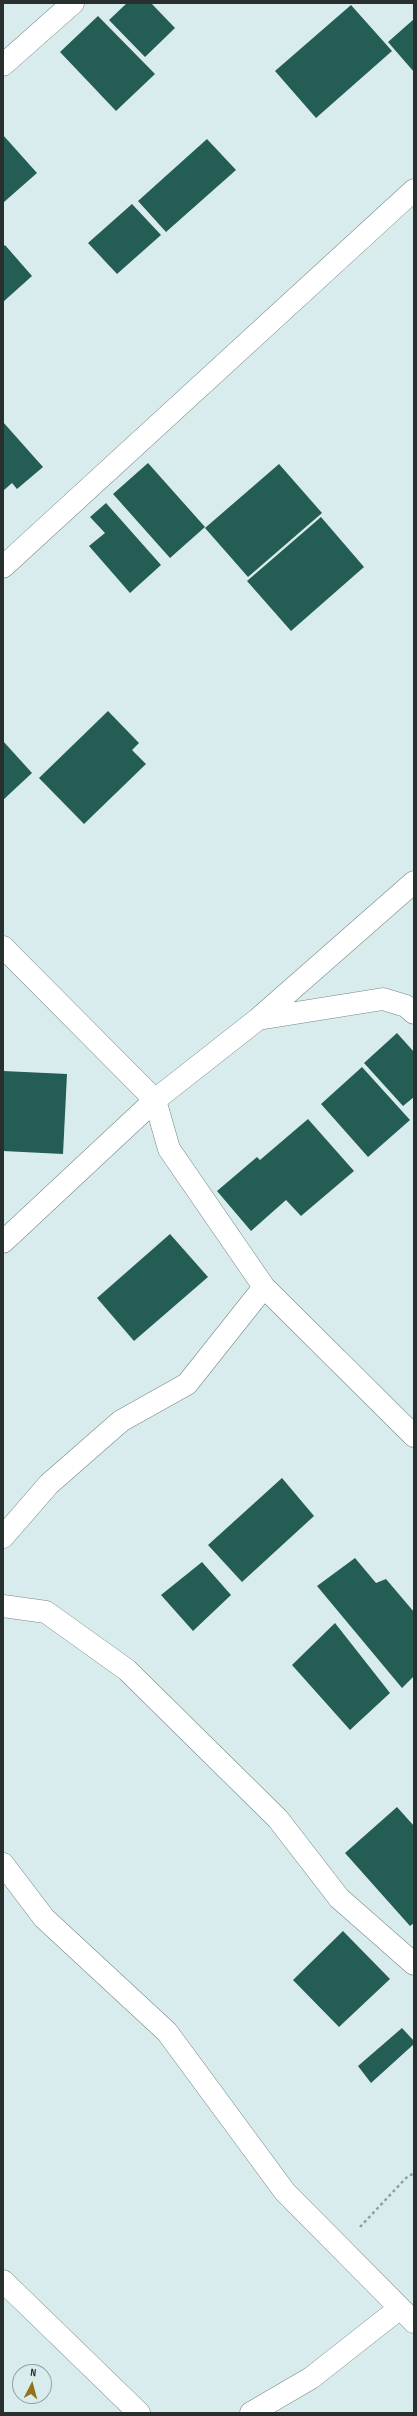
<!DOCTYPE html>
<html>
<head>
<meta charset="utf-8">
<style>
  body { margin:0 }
  #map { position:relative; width:417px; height:2416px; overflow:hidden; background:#d9eced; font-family:"Sofia Sans Condensed",sans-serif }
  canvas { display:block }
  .frame { position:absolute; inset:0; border:4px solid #272f2f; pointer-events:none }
  .north { position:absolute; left:12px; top:2364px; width:40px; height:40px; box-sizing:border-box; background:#d9eced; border:1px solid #92a0a1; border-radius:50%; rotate:6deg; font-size:11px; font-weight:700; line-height:16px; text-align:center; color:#272f2f }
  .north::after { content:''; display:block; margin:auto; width:14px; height:18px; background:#917319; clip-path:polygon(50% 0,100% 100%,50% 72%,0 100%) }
</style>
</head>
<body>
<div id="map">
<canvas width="417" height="2416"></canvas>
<div class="frame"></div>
<div class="north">N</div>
</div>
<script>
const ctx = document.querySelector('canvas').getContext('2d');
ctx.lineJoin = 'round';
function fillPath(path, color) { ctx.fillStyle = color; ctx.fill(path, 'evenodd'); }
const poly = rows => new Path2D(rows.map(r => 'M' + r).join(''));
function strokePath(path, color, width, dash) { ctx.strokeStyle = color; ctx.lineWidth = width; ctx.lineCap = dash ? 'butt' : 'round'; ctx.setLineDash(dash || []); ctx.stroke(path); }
fillPath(poly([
  [127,3,151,3,175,28,145,57,109,20],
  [351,5,392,51,316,118,275,71],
  [98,16,155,74,116,111,60,52],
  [414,19,414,72,388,42],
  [3,135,37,173,4,202,3,201],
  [207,139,236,170,166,232,138,201],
  [132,204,161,235,117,274,88,243],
  [5,245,32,276,3,302,3,247],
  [3,422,43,467,17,489,12,483,3,491],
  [148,463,205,527,170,558,113,494],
  [279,464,322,513,248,577,205,528],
  [106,503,161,565,130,593,89,546,105,533,90,517],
  [321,517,364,567,291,631,247,581],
  [108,711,139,743,132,750,146,764,84,824,39,778],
  [3,741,32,773,3,800],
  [397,1033,414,1052,414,1097,403,1106,364,1063],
  [362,1067,410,1120,368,1157,321,1104],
  [3,1071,67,1074,63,1154,3,1151],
  [308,1119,354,1171,301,1216,286,1200,251,1231,217,1191,257,1157,260,1160],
  [170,1234,208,1277,134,1341,97,1298],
  [282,1478,314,1516,242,1582,208,1545],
  [355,1558,376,1583,386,1579,414,1612,414,1676,402,1688,317,1586],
  [202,1562,231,1595,193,1631,161,1595],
  [335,1623,390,1693,350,1730,292,1665],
  [397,1807,414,1826,414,1923,410,1926,345,1853],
  [343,1931,390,1979,339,2027,293,1980],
  [402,2028,414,2041,414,2044,371,2083,358,2066]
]), '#245d53');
const street = poly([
  [3,65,73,3],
  [3,567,414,190],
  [3,947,155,1100,169,1149,264,1287,414,1436],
  [258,1019,383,999,406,1006,414,1013],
  [3,1242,155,1100,258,1019,414,882],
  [3,1537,49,1484,121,1421,187,1384,264,1287],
  [3,1606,46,1612,127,1670,278,1819,339,1898,414,1964],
  [3,1864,44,1918,167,2032,285,2192,414,2322],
  [3,2281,139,2413],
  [251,2413,311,2378,400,2308]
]);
strokePath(street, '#748687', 23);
strokePath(poly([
  [360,2227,406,2178,414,2173]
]), '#909f9f', 2.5, [3, 3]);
strokePath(street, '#fff', 22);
</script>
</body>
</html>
